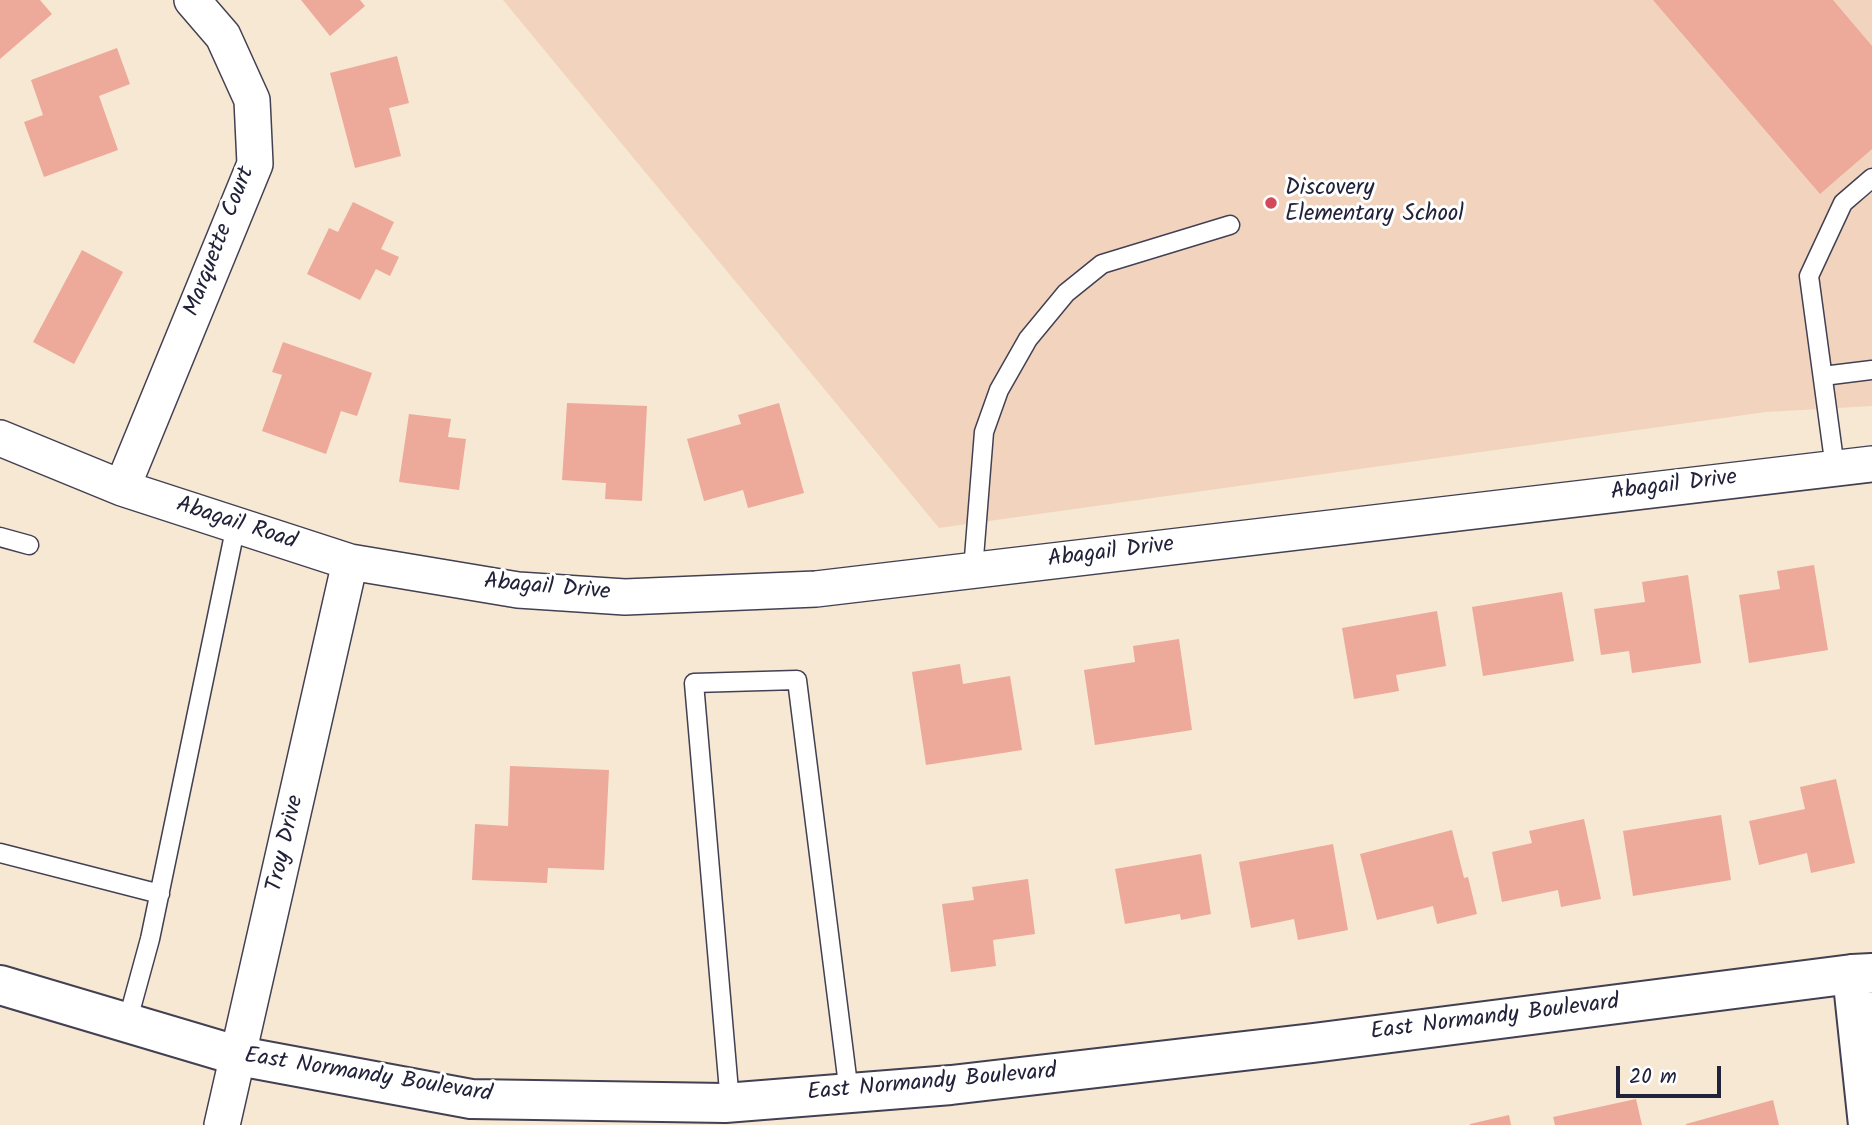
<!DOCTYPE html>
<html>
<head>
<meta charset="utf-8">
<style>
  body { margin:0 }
  #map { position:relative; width:1872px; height:1125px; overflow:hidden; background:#f7e8d3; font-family:Kalam,sans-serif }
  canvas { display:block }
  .scale { position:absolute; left:1616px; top:1066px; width:105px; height:32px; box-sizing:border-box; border:4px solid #22223b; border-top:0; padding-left:9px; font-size:21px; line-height:24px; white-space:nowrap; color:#22223b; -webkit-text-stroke:5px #fff; paint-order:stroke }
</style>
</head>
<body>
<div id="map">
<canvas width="1872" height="1125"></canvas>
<div class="scale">20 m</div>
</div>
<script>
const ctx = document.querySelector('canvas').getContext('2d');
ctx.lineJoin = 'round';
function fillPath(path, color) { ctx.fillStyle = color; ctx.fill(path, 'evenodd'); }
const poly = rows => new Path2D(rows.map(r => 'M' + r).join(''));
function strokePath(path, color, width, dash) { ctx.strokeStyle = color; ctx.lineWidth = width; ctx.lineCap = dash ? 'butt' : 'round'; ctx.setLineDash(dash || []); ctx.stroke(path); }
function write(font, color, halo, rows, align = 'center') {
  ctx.font = font + ' Kalam,sans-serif'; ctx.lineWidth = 6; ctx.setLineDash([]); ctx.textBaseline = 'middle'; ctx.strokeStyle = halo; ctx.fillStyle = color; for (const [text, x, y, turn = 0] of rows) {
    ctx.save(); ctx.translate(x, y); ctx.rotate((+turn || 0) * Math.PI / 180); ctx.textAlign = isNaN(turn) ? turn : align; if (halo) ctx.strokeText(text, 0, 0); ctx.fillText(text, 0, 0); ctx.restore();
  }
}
fillPath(poly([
  [503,0,1872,0,1872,406,1766,412,939,528]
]), '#f2d4be');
fillPath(poly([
  [0,0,40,0,52,14,0,59],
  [301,0,360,0,365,6,330,36],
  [1653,0,1833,0,1872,46,1872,149,1820,194],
  [117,48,130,84,99,96,118,150,44,177,24,122,43,115,31,80],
  [397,56,409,103,389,108,401,156,355,168,330,73],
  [353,202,394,222,381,249,399,257,390,276,376,269,360,300,307,274,329,228,338,232],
  [82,250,123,272,74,364,33,342],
  [283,342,372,373,357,416,341,411,326,454,262,431,282,375,272,372],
  [567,403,647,406,642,501,605,499,606,483,562,480],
  [779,403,804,493,748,508,743,490,704,501,687,439,741,424,738,415],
  [409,414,451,419,448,437,466,439,459,490,399,482],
  [1814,565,1828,650,1749,663,1739,595,1780,589,1777,571],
  [1688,575,1701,663,1632,673,1629,651,1601,655,1594,609,1645,602,1642,582],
  [1562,592,1574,661,1483,676,1472,607],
  [1437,611,1446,666,1396,675,1399,691,1354,699,1342,628],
  [1179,639,1192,730,1095,745,1084,670,1135,662,1133,646],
  [960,664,963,684,1010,676,1022,750,926,765,912,672],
  [510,766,609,770,604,870,548,868,547,883,472,880,475,824,508,826],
  [1836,779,1855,863,1811,873,1807,853,1759,865,1749,821,1805,809,1800,787],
  [1721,815,1731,880,1633,896,1623,831],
  [1584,819,1601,899,1561,907,1558,890,1502,902,1492,852,1532,843,1529,831],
  [1452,830,1464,878,1468,877,1477,914,1437,924,1433,906,1377,920,1360,854],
  [1333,844,1348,930,1298,940,1294,919,1251,928,1239,862],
  [1201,854,1211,914,1181,920,1180,914,1125,924,1115,869],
  [1028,879,1035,934,993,940,996,966,951,972,942,904,974,900,972,887],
  [1636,1099,1642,1125,1555,1125,1553,1117],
  [1773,1100,1779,1125,1686,1125,1686,1124],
  [1509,1115,1511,1125,1470,1125,1470,1124]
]), '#eda999');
const service = poly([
  [1823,376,1872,370],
  [1835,468,1809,276,1843,203,1872,178],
  [0,537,29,545],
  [973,570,984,432,999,390,1028,339,1066,293,1102,264,1230,225],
  [0,853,160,894],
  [127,1023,150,939,236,525],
  [730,1103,694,683,797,680,849,1093]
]);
const minor = poly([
  [0,438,122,488,350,562,518,590,625,597,816,589,1872,464],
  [122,488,255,164,252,100,223,36,192,0],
  [222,1125,350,562]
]);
const tertiary = poly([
  [1852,974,1868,1125],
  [0,985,239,1056,471,1099,725,1103,951,1085,1313,1043,1852,974,1872,973]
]);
strokePath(service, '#424052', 21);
strokePath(minor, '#424052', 38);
strokePath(tertiary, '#424052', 42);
strokePath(service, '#fff', 18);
strokePath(minor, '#fff', 35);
strokePath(tertiary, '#fff', 38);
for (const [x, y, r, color] of [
  [1271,203,7,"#d1495b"]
]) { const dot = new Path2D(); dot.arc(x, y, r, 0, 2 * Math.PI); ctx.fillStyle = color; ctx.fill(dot); strokePath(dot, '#fff', 2.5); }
write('23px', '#22223b', '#fff', [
  ["Discovery",1285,190],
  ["Elementary School",1285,216]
], 'left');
write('23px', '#22223b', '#fff', [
  ["Marquette Court",221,242,-69],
  ["Abagail Drive",1674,487,-7],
  ["Abagail Road",236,525,18],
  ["Abagail Drive",1111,554,-7],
  ["Abagail Drive",547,589,5],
  ["Troy Drive",287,844,-77],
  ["East Normandy Boulevard",1495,1019,-7],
  ["East Normandy Boulevard",368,1077,9],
  ["East Normandy Boulevard",932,1084,-5]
]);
</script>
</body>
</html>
